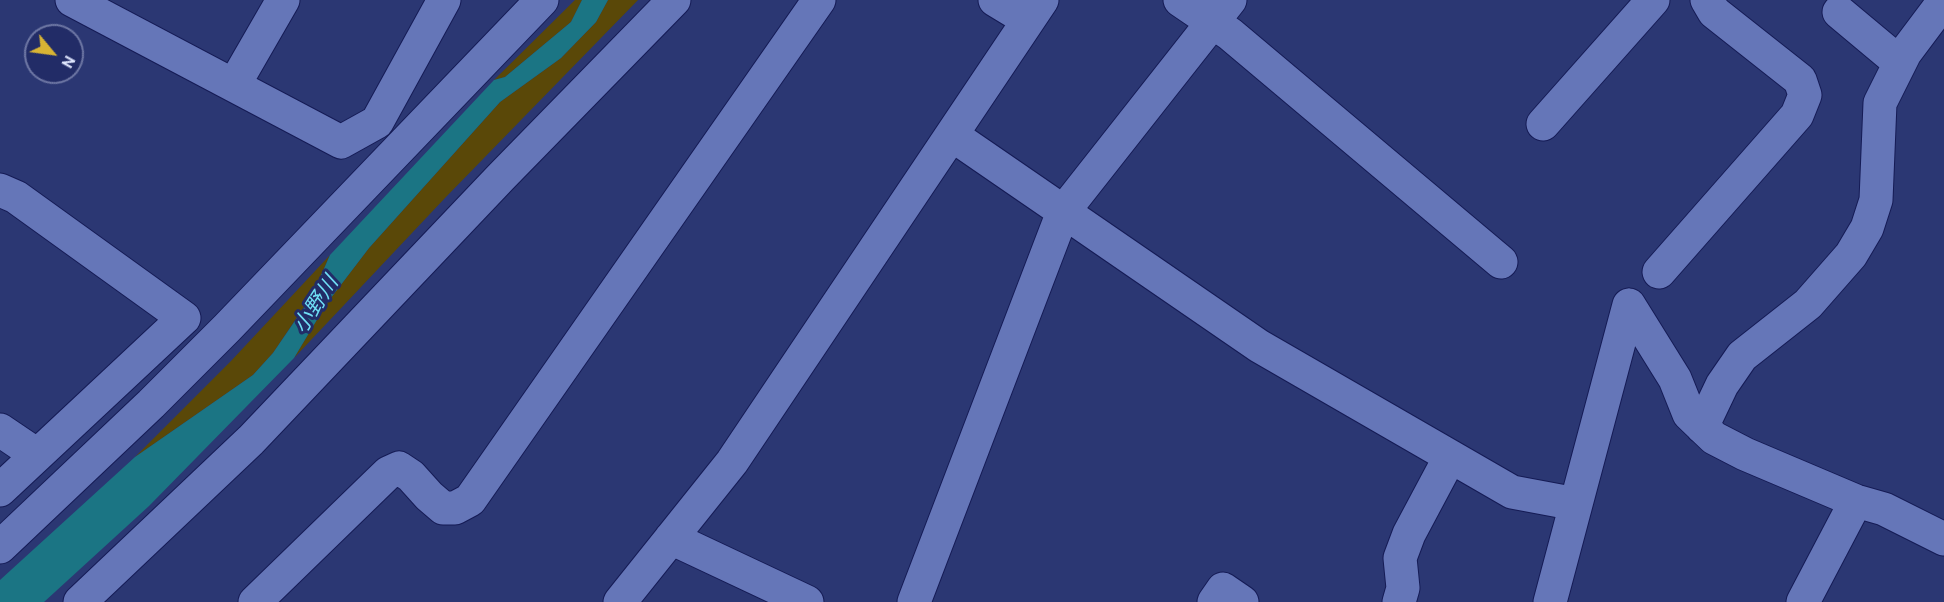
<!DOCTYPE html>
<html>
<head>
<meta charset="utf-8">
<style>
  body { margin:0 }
  #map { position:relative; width:1944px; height:602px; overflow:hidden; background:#2b3773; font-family:Cabin,sans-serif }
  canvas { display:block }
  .north { position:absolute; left:24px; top:24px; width:60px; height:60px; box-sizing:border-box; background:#222c67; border:2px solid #6e77a4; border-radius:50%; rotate:119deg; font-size:16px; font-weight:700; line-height:24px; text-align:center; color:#e1e8ff }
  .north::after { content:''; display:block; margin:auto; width:21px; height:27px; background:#d8b434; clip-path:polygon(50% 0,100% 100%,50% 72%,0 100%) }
</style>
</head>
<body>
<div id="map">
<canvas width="1944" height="602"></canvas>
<div class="north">N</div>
</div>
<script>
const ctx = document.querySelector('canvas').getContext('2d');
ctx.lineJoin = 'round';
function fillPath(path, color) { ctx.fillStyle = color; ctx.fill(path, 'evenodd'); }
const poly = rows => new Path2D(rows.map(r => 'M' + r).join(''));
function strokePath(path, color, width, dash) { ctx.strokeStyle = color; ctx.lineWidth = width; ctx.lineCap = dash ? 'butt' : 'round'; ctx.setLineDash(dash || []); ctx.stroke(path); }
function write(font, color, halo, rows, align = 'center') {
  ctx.font = font + ' Cabin,"Noto Sans JP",sans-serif'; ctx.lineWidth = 6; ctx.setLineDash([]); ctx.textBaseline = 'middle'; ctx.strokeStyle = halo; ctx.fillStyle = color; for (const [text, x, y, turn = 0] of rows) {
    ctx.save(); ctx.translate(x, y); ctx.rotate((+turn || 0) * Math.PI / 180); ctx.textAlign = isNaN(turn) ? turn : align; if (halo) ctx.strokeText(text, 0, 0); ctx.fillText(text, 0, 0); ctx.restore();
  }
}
fillPath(poly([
  [575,0,582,0,571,22,505,77,494,80],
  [608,0,638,0,445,198,294,358,327,303,369,248,500,102,561,58,596,22],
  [330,255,312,295,273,353,253,375,135,457,231,361]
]), '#5a4808');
fillPath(poly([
  [582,0,608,0,596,22,561,58,500,102,369,248,327,303,294,358,149,506,44,602,0,602,0,580,135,457,253,375,273,353,312,296,330,255,494,80,505,77,571,22]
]), '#1b7584');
const minor = poly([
  [72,0,341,142,377,122,444,0],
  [995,0,1028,20],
  [1180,0,1230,34,1501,262],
  [1839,12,1900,63],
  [234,85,283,0],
  [1543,124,1653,0],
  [952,135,1259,346,1512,492,1576,504],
  [0,190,16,197,184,318,0,490],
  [1659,272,1797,115,1805,95,1800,80,1714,12,1707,0],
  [1629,305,1675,379,1689,414,1714,438,1745,454,1856,501,1884,509,1944,539],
  [1702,427,1722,385,1742,356,1808,304,1851,255,1867,228,1876,200,1880,103,1905,53,1944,1],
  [0,430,37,455],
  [671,538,807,602],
  [0,547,151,404,227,328,542,0],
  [80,602,251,440,501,177,674,0],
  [255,602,388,473,399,468,411,476,429,496,443,508,455,508,470,500,819,0],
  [620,602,732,462,1042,0],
  [914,602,1063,212,1230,0],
  [1214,602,1223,589,1242,602],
  [1399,602,1403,588,1400,558,1409,534,1450,457],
  [1550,602,1629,305],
  [1803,602,1856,501]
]);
strokePath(minor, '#151b55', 35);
strokePath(minor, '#6576b8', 33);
write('italic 21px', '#6fdff5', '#222c67', [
  ["小野川",316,305,-57]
]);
</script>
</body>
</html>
